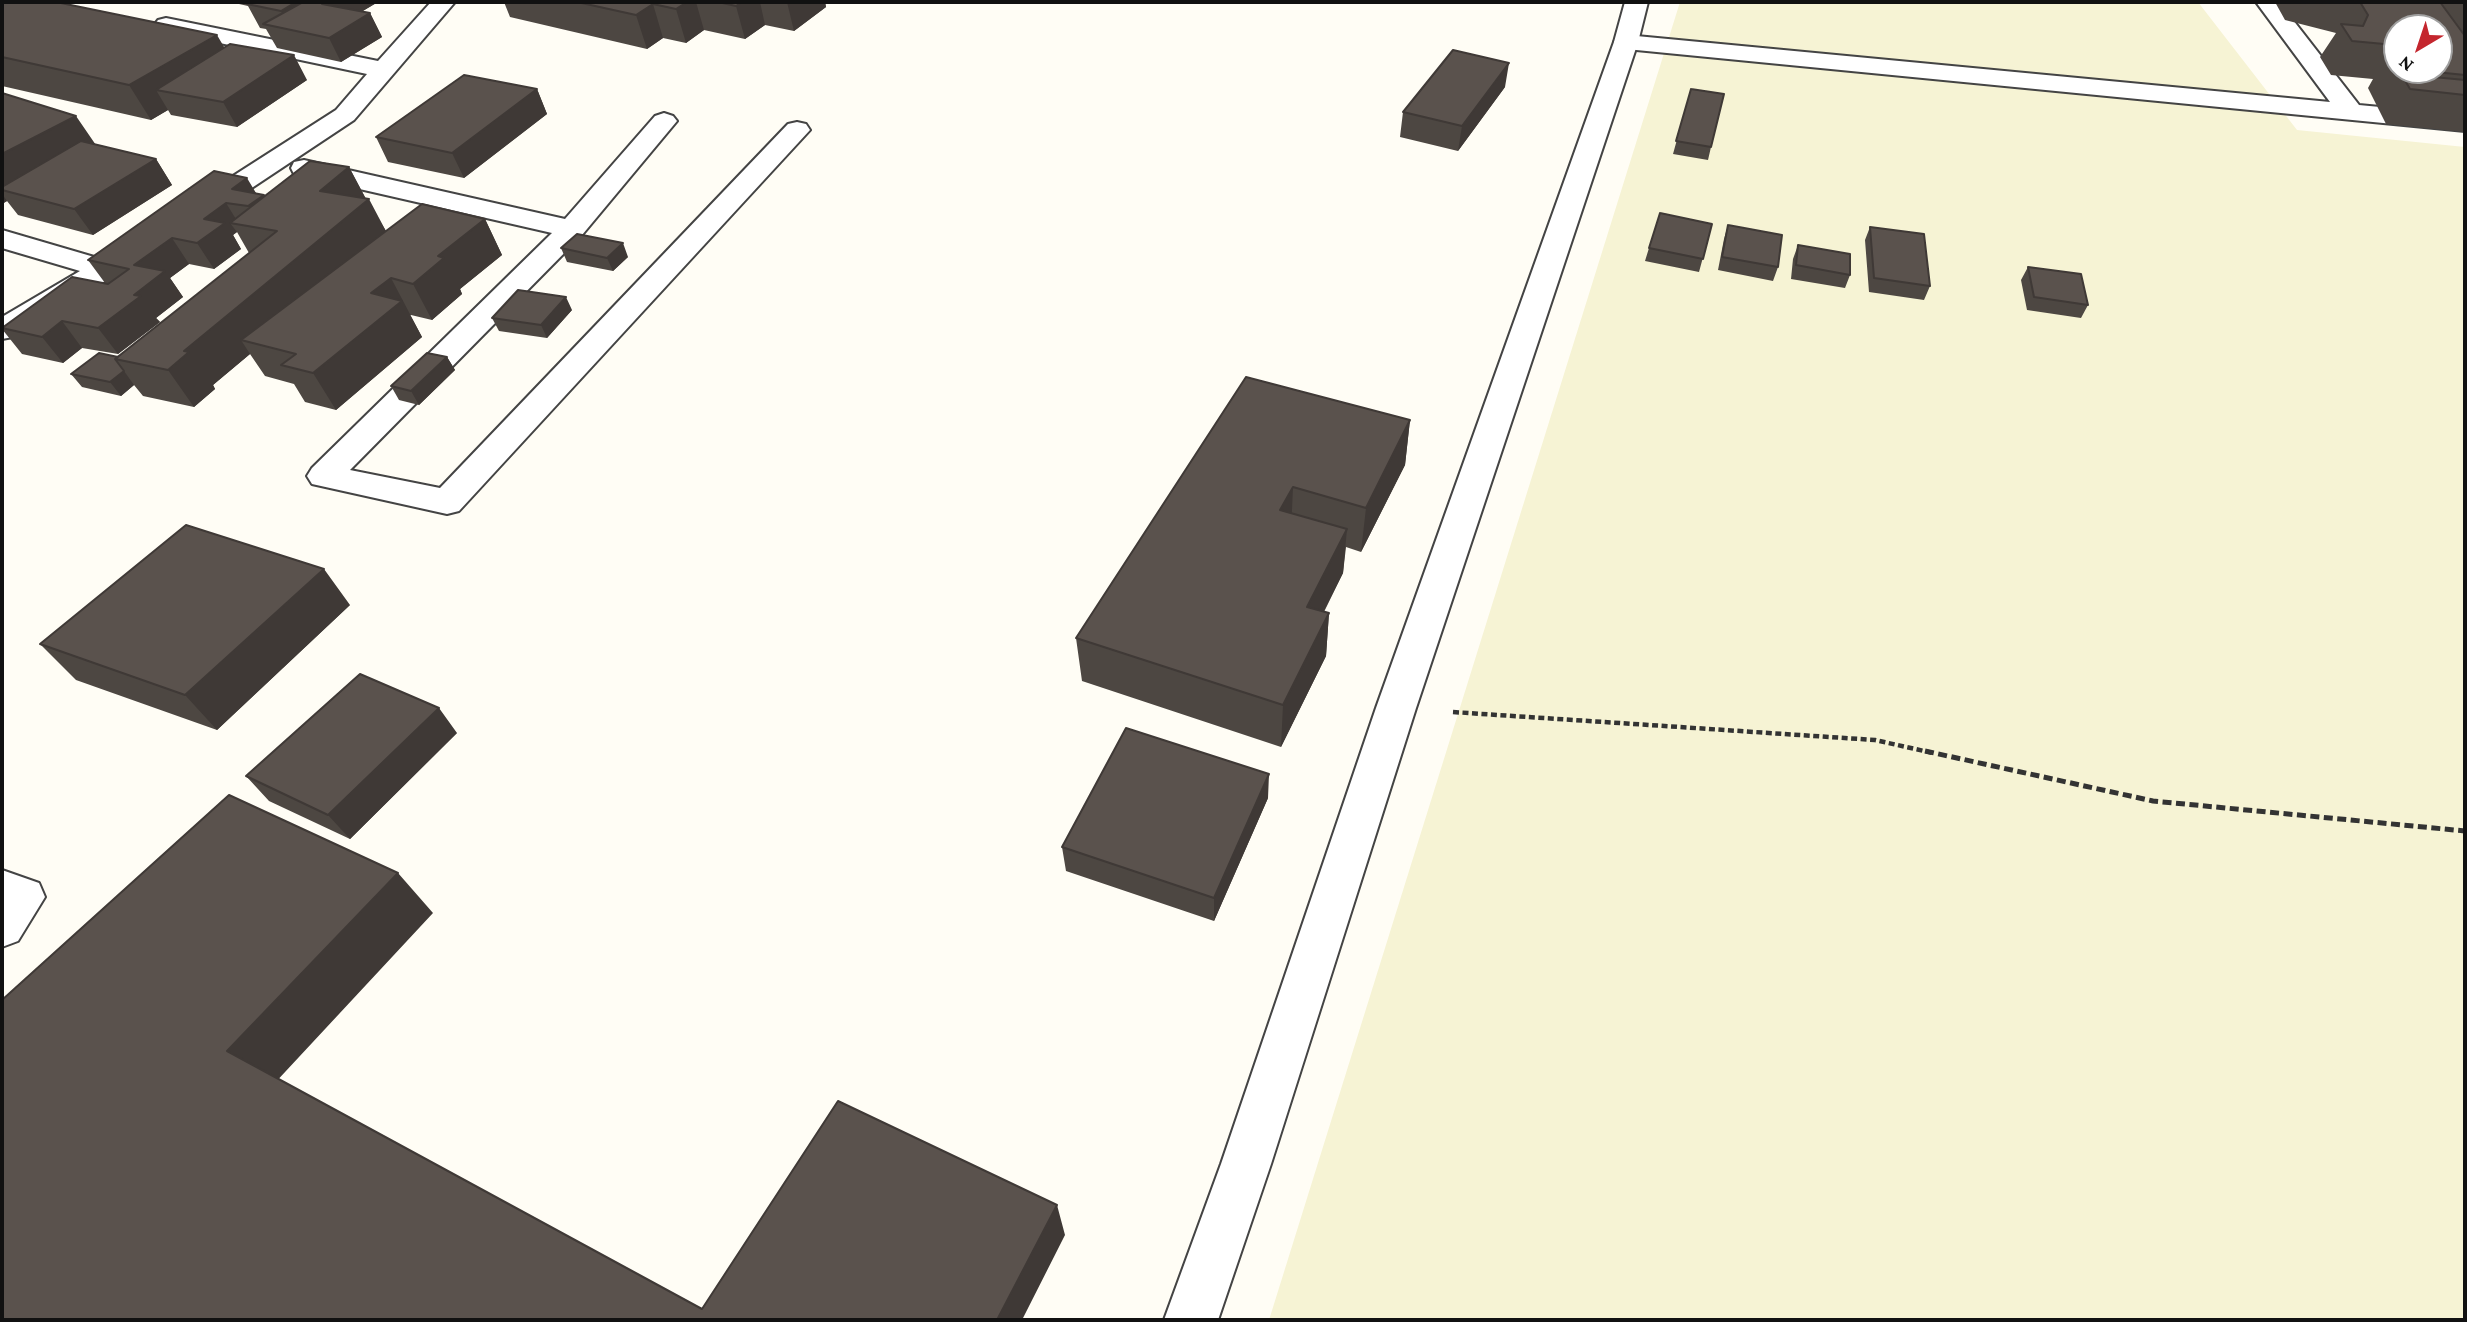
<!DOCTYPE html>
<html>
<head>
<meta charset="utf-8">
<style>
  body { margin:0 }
  #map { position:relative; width:2467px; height:1322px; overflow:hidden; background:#fffdf5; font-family:"Crimson Pro",serif }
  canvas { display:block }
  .frame { position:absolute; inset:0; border:4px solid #111; pointer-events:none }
  .north { position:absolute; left:2383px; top:14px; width:70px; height:70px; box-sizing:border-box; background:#fff; border:2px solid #a0a0a0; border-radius:50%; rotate:219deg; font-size:19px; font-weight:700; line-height:28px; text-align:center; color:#111 }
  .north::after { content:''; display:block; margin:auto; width:24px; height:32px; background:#c4262e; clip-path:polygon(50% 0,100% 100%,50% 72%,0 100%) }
</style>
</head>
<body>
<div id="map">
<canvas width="2467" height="1322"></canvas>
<div class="frame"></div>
<div class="north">N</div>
</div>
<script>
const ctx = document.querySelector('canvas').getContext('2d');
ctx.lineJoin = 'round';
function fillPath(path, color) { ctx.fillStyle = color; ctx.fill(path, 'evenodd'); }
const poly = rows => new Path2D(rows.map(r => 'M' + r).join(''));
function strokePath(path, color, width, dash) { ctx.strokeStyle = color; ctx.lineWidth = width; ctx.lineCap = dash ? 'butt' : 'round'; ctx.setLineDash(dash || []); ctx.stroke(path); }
fillPath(poly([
  [1680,2,2198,2,2297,130,2465,147,2465,1320,1269,1320]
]), '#f6f3d4');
const minor = poly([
  [431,2,455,2,354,120,214,213,204,215,194,213,190,207,194,201,336,110,367,74,158,30,154,25,158,20,166,18,378,61,431,2],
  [2256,2,2279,2,2359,105,2465,115,2465,131,1626,49,1618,47,1614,42,1618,37,1626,35,2330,102,2256,2],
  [664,113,673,116,677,121,582,235,350,470,440,488,788,124,797,122,806,124,810,130,459,511,447,514,312,484,307,476,312,468,552,233,294,174,291,168,294,162,304,160,565,219,655,116,664,113],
  [2,230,101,259,131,241,141,238,151,241,155,247,151,253,115,275,13,337,2,339,2,317,80,271,2,248,2,230],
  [2,870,39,883,45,897,18,941,2,947,2,870]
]);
const tertiary = poly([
  [1625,2,1648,2,1638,42,1416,708,1271,1164,1218,1320,1164,1320,1221,1164,1376,708,1614,42,1625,2]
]);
strokePath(minor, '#444', 4);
strokePath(tertiary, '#444', 4);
strokePath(poly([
  [1453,712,1875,740,1933,753]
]), '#333', 4.5, [6, 3.5]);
strokePath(poly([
  [1925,751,2153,801,2465,831]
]), '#333', 5, [9, 4.5]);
fillPath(minor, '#fff');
fillPath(tertiary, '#fff');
fillPath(poly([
  [2,2,224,47,307,80,237,127,171,115,168,110,151,120,2,86],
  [230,2,378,2,361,12,370,13,382,37,341,62,277,48,266,29,260,28,248,6],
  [504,2,825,2,826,7,794,31,765,25,745,39,704,30,686,43,663,38,647,49,510,17],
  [2275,2,2465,2,2465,132,2386,124,2368,88,2373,79,2331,75,2320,57,2336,33,2285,20],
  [2397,28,2439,70,2397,70],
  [1505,87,1458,151,1400,137,1403,112],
  [537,89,547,114,464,178,388,162,376,137],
  [1691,89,1711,147,1708,160,1673,154],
  [2,93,96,145,156,159,172,185,93,235,18,215,7,201,2,204],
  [349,167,366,199,386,231,485,219,502,255,460,289,462,294,432,320,411,315,410,315,422,337,336,410,305,402,294,384,265,376,250,354,213,385,215,389,194,407,143,396,134,385,121,396,82,387,71,374,118,357,249,253,237,232,233,235,241,249,214,269,189,264,170,278,183,297,156,318,160,322,118,354,82,348,63,363,22,354,2,329,2,327,105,283,88,260,214,171,256,193,264,195,265,196],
  [1712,224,1699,272,1645,261,1649,248],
  [1728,225,1778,267,1773,281,1718,270,1724,239],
  [1870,227,1930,286,1924,300,1869,292,1865,240],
  [1798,245,1850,275,1845,288,1791,279,1793,259],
  [561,248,628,257,613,271,567,262],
  [2028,267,2088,305,2081,318,2027,310,2021,280],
  [572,310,547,338,499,331,492,318],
  [447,357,455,370,419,405,399,400,391,386],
  [1246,377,1410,420,1405,465,1361,552,1346,547,1343,573,1324,612,1329,613,1326,656,1281,747,1082,681,1076,638],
  [350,605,217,730,76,680,40,644],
  [457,733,350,839,269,801,246,776],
  [1268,798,1214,921,1066,871,1062,847]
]), '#4d4742');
fillPath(poly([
  [296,2,304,2,290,30,281,11],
  [326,2,378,2,334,28,322,4],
  [687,2,696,2,704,30,686,43,676,9],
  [742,2,760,2,765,25,745,39,736,6],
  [787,2,825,2,826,7,794,31],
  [653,4,663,38,647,49,636,15],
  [370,13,382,37,341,62,329,38],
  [217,35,237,69,156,90,168,110,151,120,129,85],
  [294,55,307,80,237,127,223,102],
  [1509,63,1505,87,1458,151,1462,126],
  [537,89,547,114,464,178,452,153],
  [76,116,100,151,2,190,2,154],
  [156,159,172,185,93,235,74,209],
  [349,167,367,201,369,199,388,235,241,340,250,354,213,385,215,389,194,407,168,370,320,191],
  [247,178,259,198,264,195,279,220,261,228,248,206,232,189],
  [2,194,7,201,2,204],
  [226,203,239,224,230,223,237,232,233,235,241,249,214,269,197,243,204,219],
  [485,219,502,255,460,289,462,294,432,320,413,284,438,256],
  [172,238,189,264,170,278,183,297,156,318,160,322,118,354,98,328,134,295,134,265],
  [623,243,628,257,613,271,607,258],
  [391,278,422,337,336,410,313,373,371,293],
  [566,297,572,310,547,338,541,325],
  [62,321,82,348,63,363,42,337],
  [447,357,455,370,419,405,411,391],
  [124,371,134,385,121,396,110,382],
  [1410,420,1405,465,1361,552,1366,508],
  [1293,487,1291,532,1280,510],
  [1347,529,1343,573,1304,650,1307,607],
  [324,569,350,605,217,730,185,695],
  [1329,613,1326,656,1281,747,1283,705],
  [439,708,457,733,350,839,328,815],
  [1269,774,1268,798,1214,921,1214,898],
  [398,873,433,913,272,1086,227,1051],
  [1057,1205,1065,1235,1022,1320,997,1320]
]), '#3f3936');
const building = poly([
  [2,2,56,2,217,35,129,85,2,57,2,2],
  [250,2,296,2,281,11,247,4,250,2],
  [303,2,326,2,322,4,370,13,329,38,263,24,303,2],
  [577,2,687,2,676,9,653,4,636,15,577,2],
  [718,2,742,2,736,6,718,2],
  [2360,2,2440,2,2465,36,2465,75,2435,72,2433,77,2465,80,2465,95,2410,89,2399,70,2439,70,2439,28,2397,28,2397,66,2390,54,2395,45,2352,41,2341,24,2363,26,2368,15,2360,2],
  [230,44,294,55,223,102,156,90,230,44],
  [1453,50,1509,63,1462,126,1403,112,1453,50],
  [464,75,537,89,452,153,376,137,464,75],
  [1691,89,1724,94,1711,147,1676,141,1691,89],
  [2,93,76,116,2,154,2,93],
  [81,141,156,159,74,209,2,190,2,187,81,141],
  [310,161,349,167,320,191,369,199,184,351,189,352,168,370,115,359,277,231,230,223,310,161],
  [214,171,247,178,232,189,264,195,248,206,226,203,204,219,225,223,197,243,172,238,134,265,165,271,134,295,141,296,98,328,62,321,42,337,2,328,72,277,108,284,129,269,88,260,214,171],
  [422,204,485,219,438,256,444,258,413,284,391,278,371,293,402,301,313,373,281,365,296,354,241,340,422,204],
  [1660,213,1712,224,1703,259,1649,248,1660,213],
  [1728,225,1782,235,1778,267,1722,257,1728,225],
  [1870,227,1924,234,1930,286,1874,278,1870,227],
  [577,234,623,243,607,258,561,248,577,234],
  [1798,245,1850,254,1850,275,1796,265,1798,245],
  [2028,267,2081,274,2088,305,2034,297,2028,267],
  [518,290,566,297,541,325,492,318,518,290],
  [99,353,118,357,115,359,124,371,110,382,71,374,99,353],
  [427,353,447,357,411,391,391,386,427,353],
  [1246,377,1410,420,1366,508,1293,487,1280,510,1347,529,1307,607,1329,613,1283,705,1076,638,1246,377],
  [186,525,324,569,185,695,40,644,186,525],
  [360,674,439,708,328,815,246,776,360,674],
  [1126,728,1269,774,1214,898,1062,847,1126,728],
  [229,795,398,873,227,1051,702,1309,838,1101,1057,1205,997,1320,2,1320,2,1000,229,795]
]);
fillPath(building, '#5a524d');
strokePath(building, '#3f3936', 2);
</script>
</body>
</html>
